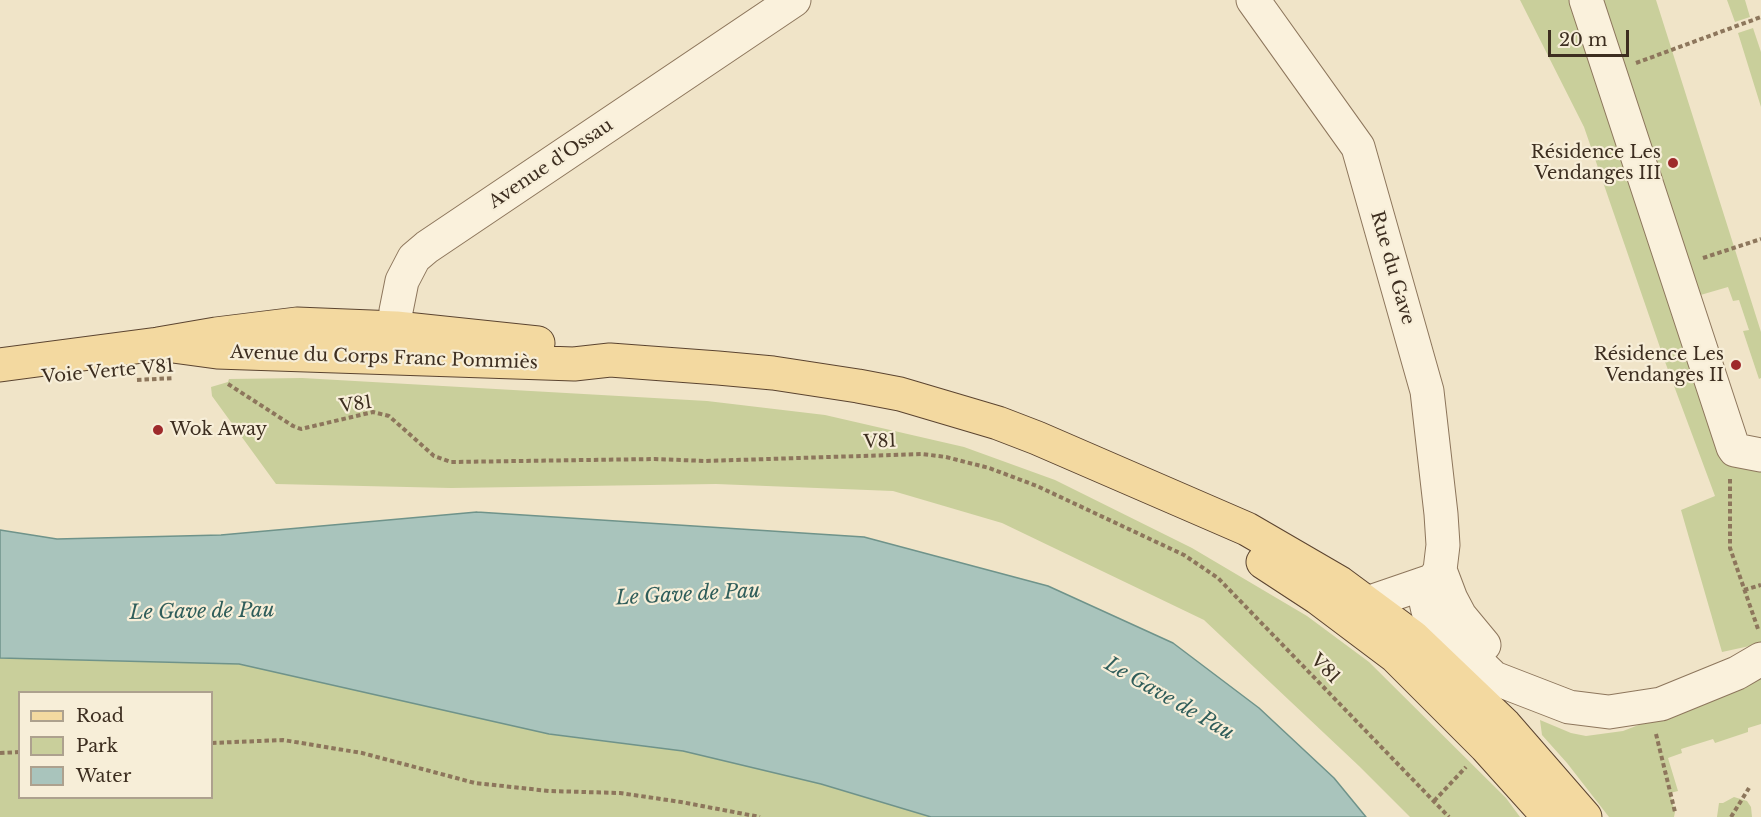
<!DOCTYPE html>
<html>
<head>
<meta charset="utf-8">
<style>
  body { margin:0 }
  #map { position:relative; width:1761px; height:817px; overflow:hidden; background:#f0e4c8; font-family:"Libre Baskerville",serif }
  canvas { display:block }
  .legend { position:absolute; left:18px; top:691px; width:195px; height:108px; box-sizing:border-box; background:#f7eed8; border:2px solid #ada18e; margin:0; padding:8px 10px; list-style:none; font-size:18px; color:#3d2e20 }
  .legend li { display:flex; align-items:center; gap:12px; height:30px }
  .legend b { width:30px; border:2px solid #ada18e }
  .scale { position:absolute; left:1548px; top:30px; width:81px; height:27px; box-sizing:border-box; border:3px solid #3d2e20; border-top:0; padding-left:8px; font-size:18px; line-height:21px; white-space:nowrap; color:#3d2e20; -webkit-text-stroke:4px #f7eed8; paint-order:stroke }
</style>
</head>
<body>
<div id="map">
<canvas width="1761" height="817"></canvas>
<ul class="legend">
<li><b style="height:8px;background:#f3d9a0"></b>Road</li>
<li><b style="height:16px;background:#c9cf9b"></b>Park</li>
<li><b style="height:16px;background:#a9c4bc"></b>Water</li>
</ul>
<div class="scale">20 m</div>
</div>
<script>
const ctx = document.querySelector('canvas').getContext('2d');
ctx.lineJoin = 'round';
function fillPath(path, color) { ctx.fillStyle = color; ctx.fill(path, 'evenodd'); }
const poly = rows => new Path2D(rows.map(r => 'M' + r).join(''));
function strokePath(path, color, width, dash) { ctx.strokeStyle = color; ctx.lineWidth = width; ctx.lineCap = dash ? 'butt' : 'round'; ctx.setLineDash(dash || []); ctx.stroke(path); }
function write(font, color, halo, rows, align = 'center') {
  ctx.font = font + ' "Libre Baskerville",serif'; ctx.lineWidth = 4.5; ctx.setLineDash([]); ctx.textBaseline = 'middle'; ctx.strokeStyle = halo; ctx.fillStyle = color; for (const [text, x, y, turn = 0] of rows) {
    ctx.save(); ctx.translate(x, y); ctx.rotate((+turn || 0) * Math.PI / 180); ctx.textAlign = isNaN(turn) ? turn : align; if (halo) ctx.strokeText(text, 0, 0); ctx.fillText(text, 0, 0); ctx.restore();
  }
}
fillPath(poly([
  [1520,0,1579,0,1729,454,1761,460,1761,643,1759,644,1722,652,1681,510,1715,496,1664,359,1584,127],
  [1592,0,1656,0,1761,332,1761,378,1759,379,1743,331,1749,330,1739,300,1733,301,1728,287,1697,296],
  [1727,0,1745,0,1750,17,1735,22],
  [1753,28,1761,52,1761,107,1738,33],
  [302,378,707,401,825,415,964,447,1055,480,1192,548,1307,616,1369,662,1506,798,1520,817,1410,817,1359,766,1204,620,1002,523,893,491,716,484,451,488,276,484,212,396,211,387,228,382,229,379],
  [0,658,239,664,549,734,683,751,821,784,931,817,0,817],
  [20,692,212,692,212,798,20,798],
  [1761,678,1761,724,1748,728,1748,732,1715,743,1713,739,1681,749,1682,753,1668,758,1678,791,1670,793,1675,812,1674,817,1609,817,1567,763,1542,735,1540,720,1571,733,1586,736,1623,731],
  [1734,797,1747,801,1751,807,1752,817,1717,817,1719,803,1723,803]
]), '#c9cf9b');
const water = poly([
  [477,512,864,537,1048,586,1173,643,1259,708,1334,778,1366,817,931,817,821,784,683,751,549,734,239,664,0,658,0,530,57,539,221,535,477,512]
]);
fillPath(water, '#a9c4bc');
strokePath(water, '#6f938a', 1.5);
const minor = poly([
  [1253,0,1358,147,1427,391,1441,514,1443,545,1440,570,1434,580,1426,602,1428,611,1435,621,1494,678,1569,707,1609,712,1661,704,1737,673,1761,659],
  [1586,0,1733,447,1735,450,1761,455],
  [371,343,396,328,396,311,402,281,414,258,427,247,794,0],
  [1440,570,1451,599,1460,616,1484,645],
  [1367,603,1434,580]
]);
const major = poly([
  [158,344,217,352,574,364,610,360,718,368,773,373,858,386,900,394,998,423,1037,438,1247,529,1340,583,1413,637,1505,725,1585,817],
  [0,365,158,344,216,334,297,324,396,328,538,343],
  [1263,562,1318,598,1395,656,1486,747,1549,817]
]);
strokePath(minor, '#8d765c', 35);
strokePath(major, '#5b4430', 35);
strokePath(poly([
  [1636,63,1761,17],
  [1703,258,1761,239],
  [137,380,174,378],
  [228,384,293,426,301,429,373,412,389,416,434,456,451,462,655,459,706,461,922,454,946,457,989,468,1037,486,1184,555,1218,578,1449,817],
  [1730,479,1730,548,1758,629],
  [1744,590,1761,585],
  [1656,734,1675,812],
  [212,743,283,740,362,753,475,783,549,791,620,793,681,802,760,817],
  [0,753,20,752],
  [1434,801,1466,767],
  [1731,817,1749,788]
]), '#8d765c', 4, [4.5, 3]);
strokePath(minor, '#faf1dc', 33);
strokePath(major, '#f3d9a0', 33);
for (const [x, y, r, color] of [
  [1673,163,6,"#9e2a2b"],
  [1736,365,6,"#9e2a2b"],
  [158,430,6,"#9e2a2b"]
]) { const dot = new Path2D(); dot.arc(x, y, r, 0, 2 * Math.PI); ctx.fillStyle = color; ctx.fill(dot); strokePath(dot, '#f7eed8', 2); }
write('18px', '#3d2e20', '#f7eed8', [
  ["Résidence Les",1661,153],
  ["Vendanges III",1661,174],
  ["Résidence Les",1724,355],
  ["Vendanges II",1724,376],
  ["Wok Away",170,430,"left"]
], 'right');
write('18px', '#3d2e20', '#f7eed8', [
  ["Avenue d'Ossau",551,164,-34],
  ["Rue du Gave",1392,268,74],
  ["Avenue du Corps Franc Pommiès",384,358,2],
  ["Voie Verte V81",108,372,-5],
  ["V81",356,405,-8],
  ["V81",880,442,-2],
  ["V81",1325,669,46]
]);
write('italic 20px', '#2f5d5a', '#f7eed8', [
  ["Le Gave de Pau",688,595,-3],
  ["Le Gave de Pau",202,612,-1],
  ["Le Gave de Pau",1169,699,30]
]);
</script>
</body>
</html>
